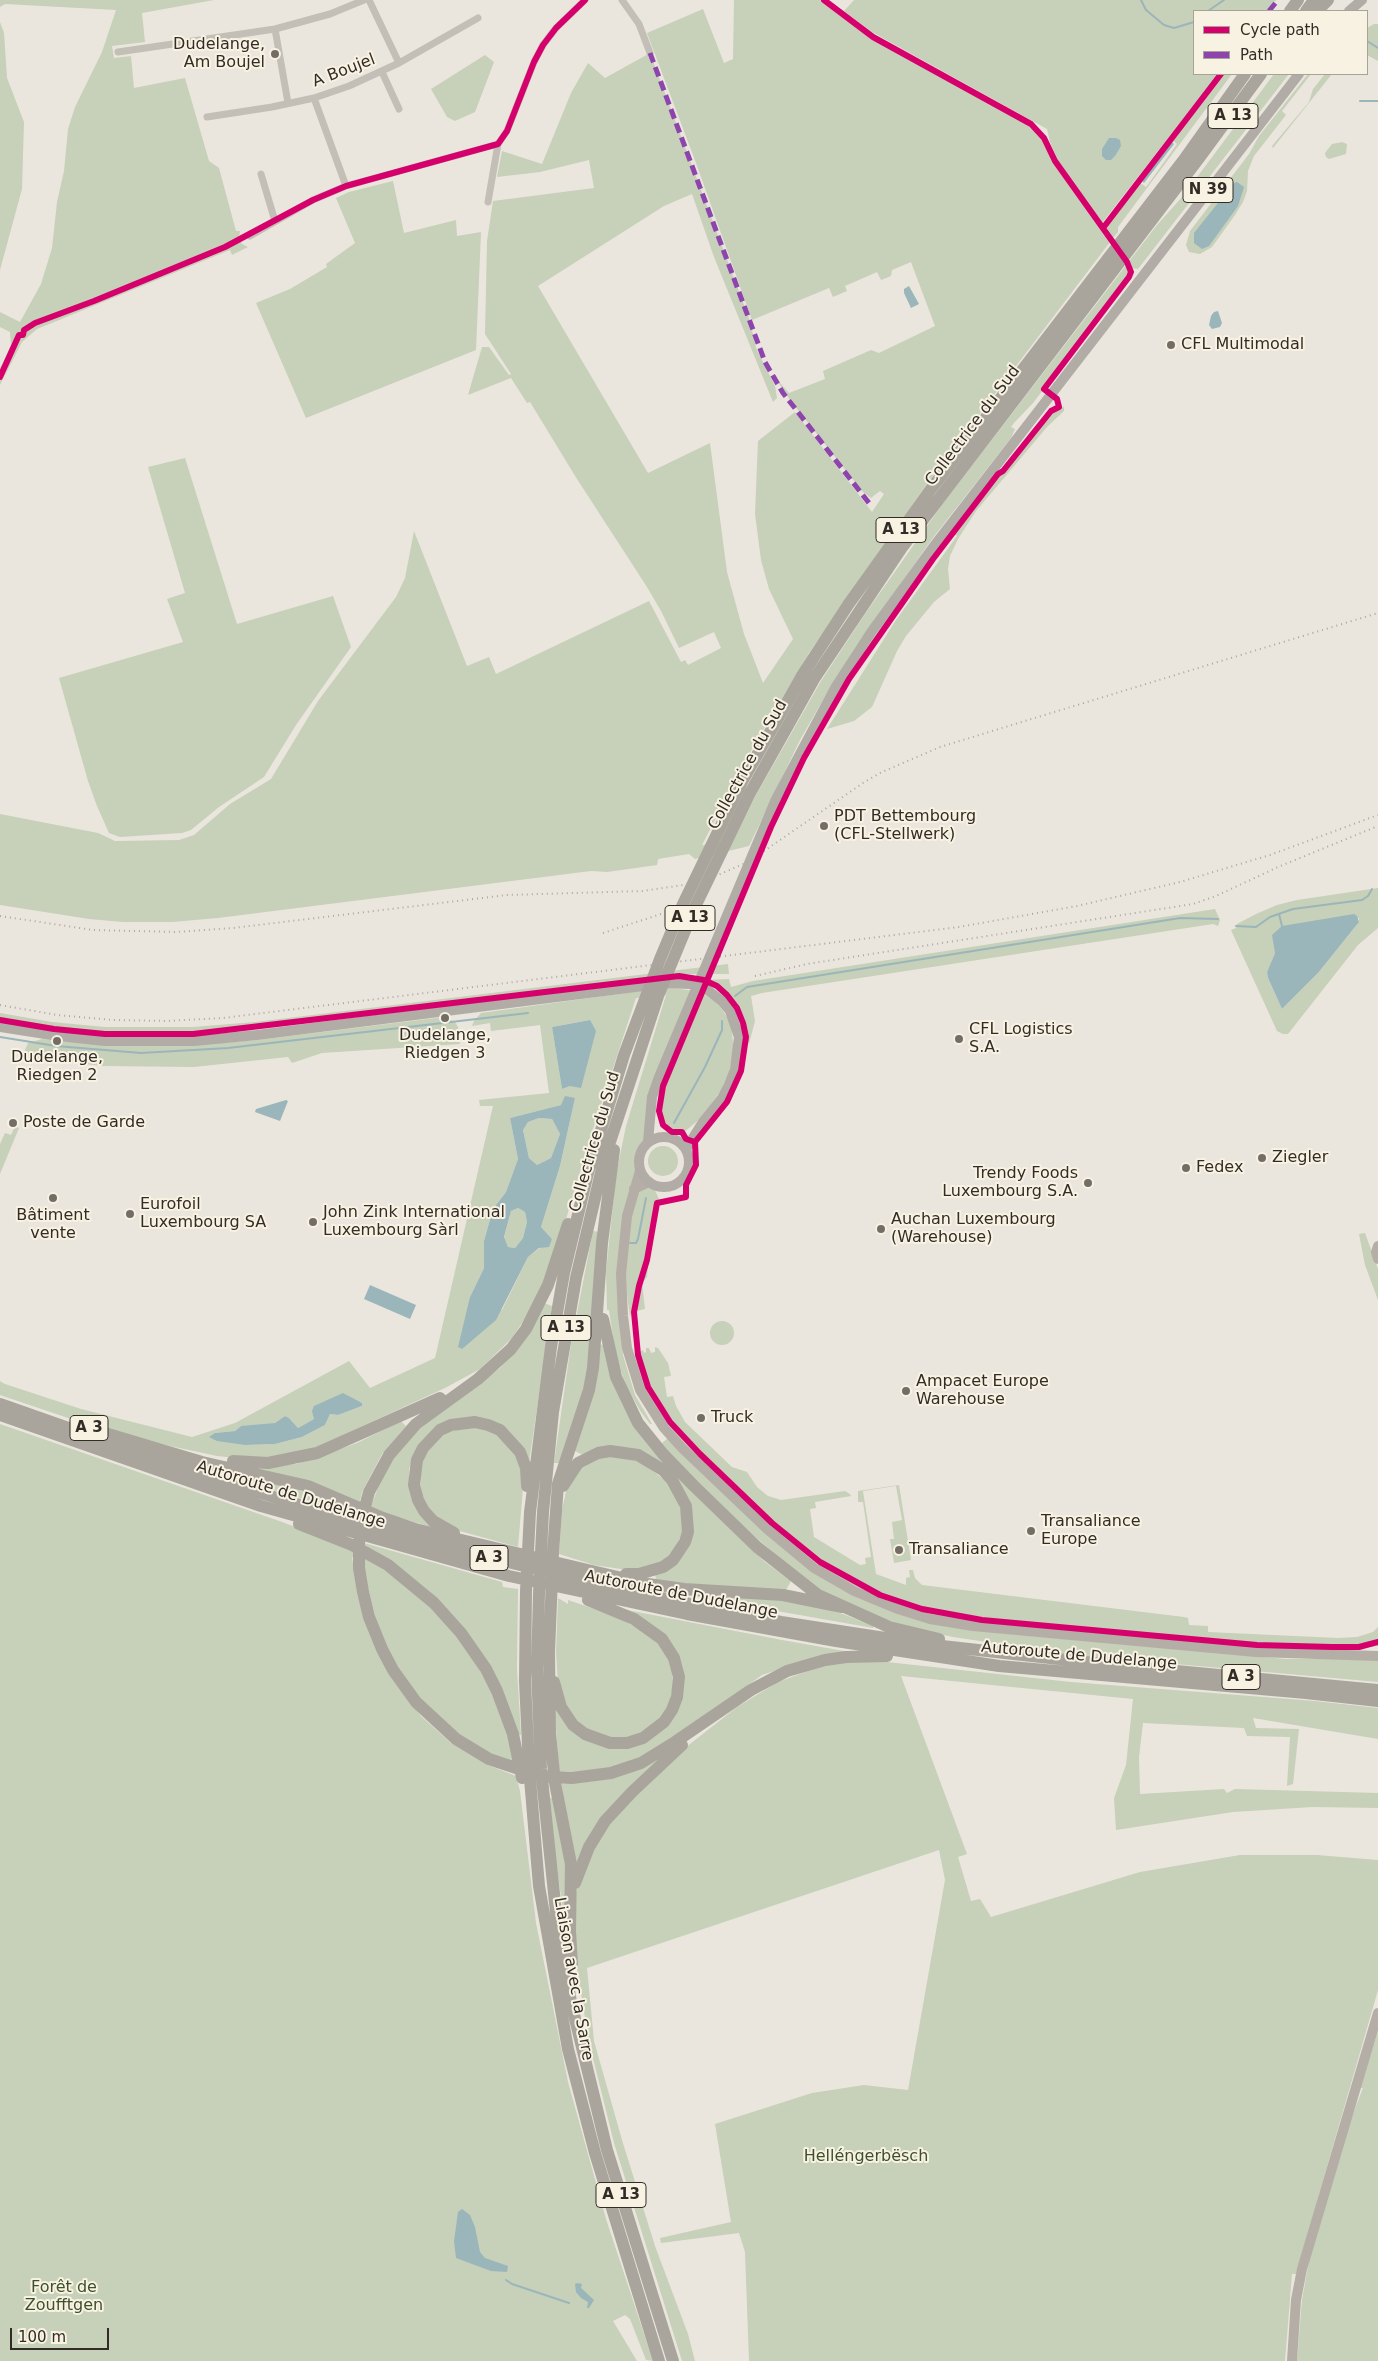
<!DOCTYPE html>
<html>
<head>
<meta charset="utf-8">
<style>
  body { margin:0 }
  #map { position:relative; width:1378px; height:2361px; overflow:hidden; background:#eae6de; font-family:"DejaVu Sans",sans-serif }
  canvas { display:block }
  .legend { position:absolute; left:1193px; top:10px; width:175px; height:65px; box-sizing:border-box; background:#f8f2e3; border:1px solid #a9a397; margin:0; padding:6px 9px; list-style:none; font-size:15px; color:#332c26 }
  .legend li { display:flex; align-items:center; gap:10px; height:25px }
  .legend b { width:25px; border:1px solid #a9a397 }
  .scale { position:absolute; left:10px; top:2328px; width:99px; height:22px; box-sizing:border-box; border:2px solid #332c26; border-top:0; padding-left:6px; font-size:15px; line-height:18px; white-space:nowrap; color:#332c26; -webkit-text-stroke:4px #f8f2e3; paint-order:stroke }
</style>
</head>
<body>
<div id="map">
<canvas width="1378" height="2361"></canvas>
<ul class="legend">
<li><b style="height:6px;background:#d6006c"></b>Cycle path</li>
<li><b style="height:6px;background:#8e44ad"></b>Path</li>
</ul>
<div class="scale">100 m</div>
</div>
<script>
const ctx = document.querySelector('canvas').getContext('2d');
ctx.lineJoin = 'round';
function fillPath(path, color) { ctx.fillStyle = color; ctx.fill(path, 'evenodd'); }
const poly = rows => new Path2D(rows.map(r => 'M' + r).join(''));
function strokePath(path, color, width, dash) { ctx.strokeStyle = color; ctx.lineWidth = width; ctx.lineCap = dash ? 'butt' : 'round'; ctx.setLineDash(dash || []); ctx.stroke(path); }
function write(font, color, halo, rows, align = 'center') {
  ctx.font = font + ' "DejaVu Sans",sans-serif'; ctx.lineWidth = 4; ctx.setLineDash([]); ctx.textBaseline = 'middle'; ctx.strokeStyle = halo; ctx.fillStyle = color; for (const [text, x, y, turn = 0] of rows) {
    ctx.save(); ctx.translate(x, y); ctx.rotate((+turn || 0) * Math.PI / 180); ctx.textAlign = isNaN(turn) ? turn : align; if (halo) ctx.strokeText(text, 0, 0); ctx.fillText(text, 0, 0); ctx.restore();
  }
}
fillPath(poly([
  [0,0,214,0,142,13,145,42,112,46,114,58,131,56,134,88,185,78,209,161,219,168,236,231,240,231,239,237,242,244,248,247,232,255,230,250,37,329,22,342,0,385,0,369,11,345,10,332,0,327,0,312,20,322,41,284,52,248,57,202,64,171,68,129,75,107,102,52,116,10,5,4,0,7],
  [734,0,820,0,872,40,874,39,1024,122,1042,139,1054,163,1110,242,926,485,809,653,752,749,702,845,733,841,755,797,821,681,865,614,944,502,1157,225,1183,196,1274,74,1289,74,1138,269,1131,268,1129,277,1033,403,1014,423,1011,427,1015,429,1011,438,932,539,868,630,831,686,800,740,749,846,695,859,689,854,658,859,657,865,607,872,591,871,218,918,172,922,123,922,89,919,0,905,0,814,98,833,115,841,179,840,194,835,230,804,271,779,318,701,396,597,405,578,414,531,467,666,489,657,496,674,649,601,681,662,685,660,688,665,721,648,714,632,679,648,661,611,647,587,577,479,530,402,527,403,511,378,468,395,482,347,489,347,509,375,511,374,485,334,487,241,493,201,594,188,589,160,540,172,497,177,502,151,542,164,571,93,588,63,605,78,650,53,750,321,756,348,775,386,777,398,773,402,714,257,692,194,664,206,538,286,648,473,710,443,727,572,744,634,763,683,793,639,769,589,761,560,755,514,758,441,795,412,872,512,884,494,880,491,871,498,862,491,790,400,774,376,789,393,825,379,823,371,871,350,879,353,935,326,911,262,892,270,891,276,881,280,877,272,845,286,847,291,833,297,829,288,752,320,696,163,647,33,703,9,724,63,733,59],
  [854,0,1276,0,1267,11,1194,11,1194,74,1218,74,1102,223,1058,161,1050,142,1047,129,872,32,844,11],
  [0,22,4,33,7,78,24,122,22,189,0,270],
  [1374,24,1378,24,1378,61,1367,55,1367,28],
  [485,55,494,62,475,112,455,121,447,117,431,89],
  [1223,74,1232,74,1118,227,1118,232,1113,238,1107,228,1109,223,1139,182,1146,187,1149,183,1177,144,1172,140],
  [1308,74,1311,74,1282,111,1286,115,1254,156,1248,171,1247,191,1243,202,1235,215,1212,247,1200,254,1189,252,1186,245,1190,231,1249,154,1259,136],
  [1325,74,1332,74,1273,148,1272,146,1309,102,1313,89],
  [1342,142,1347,144,1346,154,1329,159,1326,157,1325,153,1332,144],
  [393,181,404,233,456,220,457,236,481,232,476,350,306,418,256,303,290,289,327,267,326,264,355,243,336,198,349,192],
  [1054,407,1055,409,1064,407,1064,411,1047,427,976,511,958,539,950,556,948,569,950,589,934,602,906,636,897,651,872,707,854,721,827,729,896,620,957,536,953,532,891,617,849,679,804,758,771,827,769,826,821,721,888,615,996,472,1001,469],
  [185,458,237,624,333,596,351,647,296,725,264,777,219,807,191,830,182,833,120,837,109,833,97,806,88,781,59,678,183,642,167,599,185,593,148,467],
  [1378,888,1378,928,1358,945,1288,1034,1283,1034,1277,1031,1231,930,1236,928,1237,924,1256,914,1277,905,1297,900],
  [1359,918,1359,922,1318,973,1282,1009,1268,978,1267,972,1275,953],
  [1215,909,1220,920,1218,926,1213,924,762,993,751,996,755,1021,749,1044,737,1008,717,986,704,980,729,979,731,987,753,981],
  [728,964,729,974,680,974,642,978,262,1026,193,1032,129,1033,54,1028,0,1018,0,1013,52,1022,105,1027,193,1027,255,1022],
  [669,987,700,992,719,1004,731,1024,734,1052,726,1083,701,1118,683,1133,667,1129,660,1119,659,1101,669,1071,698,1000,689,995,651,1085,645,1139,637,1155,637,1168,623,1215,617,1278,623,1355,635,1395,652,1424,650,1424,641,1412,627,1388,616,1358,609,1310,607,1310,606,1272,616,1175,626,1126,666,995,636,998,592,1132,555,1256,537,1300,512,1338,480,1369,445,1388,317,1447,275,1458,245,1459,217,1456,170,1446,77,1421,0,1395,0,1381,5,1384,81,1409,192,1437,235,1423,349,1361,370,1388,435,1358,493,1106,480,1106,479,1100,549,1093,540,1025,491,1031,490,1023,472,1026,474,1021,481,1013],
  [590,1020,570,1086,562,1089,552,1027],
  [575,1098,560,1166,541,1227,552,1239,528,1257,502,1310,470,1297,484,1268,484,1241,493,1209,506,1192,518,1159,510,1118,561,1105],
  [361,1402,362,1406,338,1415,330,1414,325,1425,302,1437,275,1444,245,1445,215,1433,235,1431,241,1426,262,1426,275,1423,285,1416,289,1418,298,1428,314,1419],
  [444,1017,455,1022,458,1027,460,1044,322,1053,292,1063,288,1057,194,1067,103,1066,22,1057,28,1043,42,1039,104,1045,193,1045,257,1040],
  [539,1118,552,1119,560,1134,551,1158,537,1165,529,1158,523,1130,528,1122],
  [15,1126,19,1128,0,1174,0,1144,5,1133,11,1135],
  '648 1161a15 15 0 1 1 30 0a15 15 0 1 1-30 0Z',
  [648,1186,654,1188,659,1199,656,1202,646,1259,630,1317,625,1278,630,1217,638,1192],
  [518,1208,525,1212,527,1222,523,1238,515,1248,508,1247,504,1238,511,1211],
  [593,1231,599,1232,586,1391,560,1463,554,1463,571,1344],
  [1365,1233,1378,1269,1378,1300,1365,1265,1359,1234],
  [648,1264,647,1277,642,1283,645,1309,636,1311,640,1287],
  [544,1303,552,1306,529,1463,521,1446,466,1418,416,1450,409,1469,410,1486,431,1527,370,1509,382,1477,396,1454,416,1430,500,1368,520,1346],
  '710 1333a12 12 0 1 1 24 0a12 12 0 1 1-24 0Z',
  [605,1344,659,1457,667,1468,651,1458,585,1456,573,1450,600,1345],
  [655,1347,658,1348,668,1363,671,1376,664,1377,667,1397,673,1396,676,1406,685,1422,732,1467,747,1472,757,1487,768,1496,781,1500,845,1491,850,1494,851,1496,815,1502,816,1508,810,1509,814,1537,860,1565,866,1564,865,1558,871,1557,863,1502,858,1502,858,1491,899,1485,911,1560,894,1563,890,1539,894,1539,892,1522,902,1520,896,1486,863,1491,876,1574,906,1585,906,1578,910,1577,909,1570,913,1570,915,1578,922,1585,1184,1617,1188,1618,1189,1625,1208,1626,1208,1632,1338,1638,1357,1637,1373,1632,1378,1627,1378,1646,1340,1651,1286,1651,944,1619,896,1605,836,1577,793,1548,684,1445,666,1425,644,1388,636,1363,640,1352,643,1350,644,1353,646,1352,646,1348,649,1348,651,1353,655,1352],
  [401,1421,406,1426,382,1454,362,1492,359,1505,256,1469,256,1466,297,1464,357,1443],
  [0,1424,285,1523,340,1545,390,1572,423,1596,470,1651,489,1686,505,1721,514,1765,480,1751,442,1723,421,1701,395,1664,378,1628,363,1568,352,1557,358,1597,392,1678,421,1716,451,1743,488,1765,516,1776,520,1791,536,1923,568,2082,606,2219,653,2361,646,2360,630,2319,625,2315,613,2321,637,2361,0,2361],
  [465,1427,481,1428,499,1435,511,1446,524,1477,518,1547,456,1530,433,1516,420,1492,421,1464,428,1448,446,1433],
  [668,1438,679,1450,853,1595,1000,1633,1286,1659,1378,1659,1378,1682,1074,1655,953,1637,901,1626,837,1600,808,1582,752,1534,695,1480,661,1444],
  [604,1456,622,1456,641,1462,666,1481,677,1498,682,1514,682,1533,674,1552,662,1564,634,1571,594,1565,559,1554,562,1510,567,1487,583,1465],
  [242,1475,321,1496,352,1510,352,1514,257,1485],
  [676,1475,765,1562,791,1581,786,1590,798,1601,843,1614,873,1626,873,1628,658,1590,655,1574,687,1547],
  [343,1537,502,1582,503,1587,518,1589,517,1669,521,1735,516,1734,445,1609],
  [558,1598,568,1604,568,1600,618,1617,656,1639,672,1664,673,1689,669,1703,660,1720,642,1733,619,1739,600,1736,578,1724,567,1709,558,1684,556,1652],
  [627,1610,782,1640,850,1652,808,1660,762,1675,669,1743,638,1758,610,1768,576,1772,559,1771,554,1698,568,1725,611,1747,661,1731,681,1664],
  [851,1660,887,1662,1071,1682,1315,1701,1378,1708,1378,1739,1253,1718,1256,1728,1299,1729,1293,1784,1287,1786,1290,1737,1247,1736,1244,1728,1143,1723,1139,1757,1140,1794,1224,1789,1227,1793,1235,1789,1378,1793,1378,1808,1313,1807,1233,1812,1116,1830,1114,1798,1126,1765,1133,1699,901,1676,967,1854,958,1857,971,1901,980,1899,991,1917,1140,1872,1240,1855,1317,1855,1378,1860,1378,1990,1296,2274,1292,2274,1285,2361,749,2361,745,2252,739,2233,661,2243,660,2238,731,2222,715,2124,812,2093,864,2085,908,2090,945,1880,939,1850,587,1968,594,2041,622,2140,655,2246,688,2334,695,2361,682,2361,614,2143,589,2042,575,1957,576,1892,594,1845,625,1804,676,1755,737,1707,778,1682,827,1664],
  [666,1754,576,1865,561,1783],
  [554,1797,566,1852,567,1911,563,1911,556,1860,550,1798],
  [1378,2031,1378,2361,1297,2361,1302,2300,1313,2239,1347,2129,1363,2088,1360,2088]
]), '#c7d0b8');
fillPath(poly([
  [1109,138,1116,138,1120,140,1121,146,1115,156,1111,160,1106,160,1102,156,1102,149],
  [1172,142,1174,144,1144,183,1142,181],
  [1237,182,1244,187,1238,206,1209,246,1202,249,1194,243,1194,233,1234,183],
  [909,286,919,304,911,308,904,293,904,289],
  [1218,311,1222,323,1220,327,1212,329,1209,325,1211,316,1214,312],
  [1354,914,1357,916,1359,922,1318,973,1282,1009,1268,978,1267,972,1275,953,1272,935,1282,926],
  [590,1020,596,1031,581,1088,570,1086,562,1089,552,1027],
  [565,1096,575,1098,560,1166,541,1227,552,1239,549,1247,539,1248,528,1257,496,1320,462,1349,458,1347,470,1297,484,1268,484,1241,493,1209,506,1192,518,1159,510,1118,561,1105],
  [539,1118,552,1119,560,1134,551,1158,537,1165,529,1158,523,1130,528,1122],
  [518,1208,525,1212,527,1222,523,1238,515,1248,508,1247,504,1237,511,1211],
  [286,1100,288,1101,280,1121,255,1112,256,1109],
  [370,1285,416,1305,410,1319,364,1299],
  [343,1393,362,1403,362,1406,338,1415,330,1414,325,1425,302,1437,275,1444,245,1445,217,1441,209,1437,215,1433,235,1431,241,1426,275,1423,285,1416,289,1418,298,1428,314,1419,312,1411,314,1406],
  [462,2209,470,2215,475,2227,480,2252,485,2258,508,2266,507,2272,491,2271,456,2258,454,2241,458,2212],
  [577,2283,582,2284,581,2288,594,2300,589,2308,587,2308,588,2302,581,2298,576,2292,575,2284]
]), '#9ab6ba');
strokePath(poly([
  [1141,0,1146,10,1164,25,1174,28,1194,22],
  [1208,11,1224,0],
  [1367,41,1378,48],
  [1360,101,1378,101],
  [1279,914,1282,926],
  [1236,926,1256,927,1270,917,1293,909,1362,900,1368,896,1372,889],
  [735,996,747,987,1180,918,1218,919],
  [0,1037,56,1046,141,1053,228,1048,528,1013],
  [674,1123,705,1067,722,1030,722,1021],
  [630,1243,636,1243,638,1239,646,1198],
  [506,2280,512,2284,569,2303]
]), '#9ab6ba', 2);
strokePath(poly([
  [369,0,399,63],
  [622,0,639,24,650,53],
  [275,29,288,103],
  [118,52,275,29,330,14,364,0],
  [382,72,399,109],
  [314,98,346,186],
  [207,117,272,107,314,98,349,86,399,63,478,18],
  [261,174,275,221],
  [488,202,498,144],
  [250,236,313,200,346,186,498,144,507,131,534,62,543,45,556,28,585,0]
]), '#c3beb6', 7);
strokePath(poly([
  [640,1171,627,1216,621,1274,623,1316,627,1348,640,1390,664,1428,682,1448,767,1529,814,1568,854,1591,895,1608,930,1619,973,1626,1256,1652,1378,1656],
  [634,1189,649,1182],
  [1378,1246,1376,1252,1378,1259],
  [1292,2361,1296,2300,1302,2269,1378,2013]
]), '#b4aea7', 10);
strokePath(poly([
  [1349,11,1362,0],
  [0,1027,58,1036,105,1041,194,1041,257,1035,667,983,690,984,706,989,722,1001,730,1011,739,1037,735,1069,729,1085,722,1098,703,1122,686,1149],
  '639 1162a25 25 0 1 1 50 0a25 25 0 1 1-50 0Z',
  [648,1142,652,1097,659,1077,776,799,835,688,872,631,937,542,1299,74]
]), '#b1aca6', 10);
strokePath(poly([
  [1290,11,1298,0],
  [1306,11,1314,0],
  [1317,11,1328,0],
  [568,1224,548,1285,526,1329,511,1349,478,1379,416,1424,389,1455,369,1492,361,1522,359,1543,359,1568,363,1592,369,1617,382,1649,393,1670,416,1702,456,1739,489,1759,540,1776,572,1778,611,1773,641,1763,675,1742,751,1690,787,1671,825,1660,846,1657,887,1656],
  [603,1319,616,1377,638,1423,663,1454,694,1486,757,1547,818,1595,889,1627,939,1639],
  [0,1404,202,1475,391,1533,629,1592,781,1622,924,1644,1113,1665,1378,1690],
  [0,1415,261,1506,509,1576,687,1614,836,1641,999,1666,1306,1693,1378,1701],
  [98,1431,202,1462,308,1486,383,1518,415,1529,592,1571,648,1584,684,1589,783,1595,842,1607],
  [233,1461,268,1463,317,1453,440,1398],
  [563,1486,578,1463,598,1453,610,1451,638,1455,663,1470,672,1480,686,1506,688,1532,685,1542,673,1560,663,1567,639,1574,626,1574],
  [299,1524,352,1545,388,1565,434,1603,461,1633,486,1669,497,1691,513,1734,522,1778],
  [454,1533,433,1521,424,1511,418,1500,414,1485,417,1460,423,1448,440,1430,451,1425,475,1422,488,1425,500,1430,520,1452,526,1468,527,1486],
  [554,1682,561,1707,573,1725,585,1734,610,1743,627,1743,643,1738,664,1722,672,1710,677,1697,679,1677,674,1658,662,1639,634,1619,588,1600],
  [575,1883,589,1847,605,1821,632,1792,682,1745],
  [572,1964,570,1931,571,1864,555,1783,550,1733,549,1652,553,1553,558,1484,589,1390,593,1368,602,1243,614,1150],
  [659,2361,595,2153,568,2049,539,1886,529,1767,525,1681,526,1591,530,1512,551,1347,564,1273,588,1173,624,1055,660,959,683,904,743,780,803,674,848,605,931,489,1183,161,1245,74],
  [673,2361,607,2150,571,2002,557,1922,541,1769,537,1669,539,1594,543,1512,553,1412,576,1278,604,1160,658,996,694,909,750,793,814,679,903,546,1199,158,1261,74]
]), '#a9a59d', 12);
strokePath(poly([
  [0,916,93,930,177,932,233,928,507,895,642,891,691,884,718,875,748,862,863,783,882,772,940,747,1378,613],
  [603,933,661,914],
  [755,976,807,964,1193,904,1216,896,1278,867,1378,826],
  [0,1005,57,1015,113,1020,167,1021,223,1018,959,927,1077,906,1180,882,1270,855,1378,815]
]), '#aba7a1', 2, [1, 4]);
strokePath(poly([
  [1269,11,1278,0],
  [650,53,765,362,783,393,869,503]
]), '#8e44ad', 5, [10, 5]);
strokePath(poly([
  [1103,228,1221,74],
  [0,377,19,335,23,335,24,330,35,323,94,301,225,247,313,200,346,186,498,144,507,131,534,62,543,45,556,28,585,0],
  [0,1020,54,1029,105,1034,193,1034,679,976,704,980,717,986,727,995,737,1008,743,1023,746,1037,741,1071,727,1102,695,1142,696,1165,686,1185,686,1197,657,1203,647,1260,639,1286,634,1312,638,1355,648,1387,670,1422,700,1454,772,1523,820,1562,880,1595,922,1609,982,1620,1257,1645,1332,1647,1359,1647,1378,1642],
  [695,1142,686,1139,682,1132,672,1132,663,1125,659,1111,663,1086,771,827,804,758,849,679,933,559,998,474,1003,471,1051,411,1059,407,1057,399,1044,389,1129,277,1131,272,1127,262,1055,161,1044,138,1031,124,873,37,824,0]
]), '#d6006c', 6);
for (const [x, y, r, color] of [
  [275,54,5,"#736d66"],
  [1171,345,5,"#736d66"],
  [824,826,5,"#736d66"],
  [445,1018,5,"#736d66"],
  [959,1039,5,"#736d66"],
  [57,1041,5,"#736d66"],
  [13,1123,5,"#736d66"],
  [1262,1158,5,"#736d66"],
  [1186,1168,5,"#736d66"],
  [1088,1183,5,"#736d66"],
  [53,1198,5,"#736d66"],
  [130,1214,5,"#736d66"],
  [313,1222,5,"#736d66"],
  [881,1229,5,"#736d66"],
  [906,1391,5,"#736d66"],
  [701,1418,5,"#736d66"],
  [1031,1531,5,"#736d66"],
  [899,1550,5,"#736d66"]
]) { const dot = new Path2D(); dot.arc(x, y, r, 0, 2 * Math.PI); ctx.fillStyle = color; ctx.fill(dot); strokePath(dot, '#f8f2e3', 2); }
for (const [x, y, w] of [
  [1233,116,50],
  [1208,190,50],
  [901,530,50],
  [690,918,50],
  [566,1328,50],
  [89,1428,38],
  [489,1558,38],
  [1241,1677,38],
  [621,2195,50]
]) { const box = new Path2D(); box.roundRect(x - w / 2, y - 12.5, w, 25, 4); ctx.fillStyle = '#f8f2e3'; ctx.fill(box); strokePath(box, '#332c26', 1); }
write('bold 15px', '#332c26', null, [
  ["A 13",1233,116],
  ["N 39",1208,190],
  ["A 13",901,530],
  ["A 13",690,918],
  ["A 13",566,1328],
  ["A 3",89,1428],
  ["A 3",489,1558],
  ["A 3",1241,1677],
  ["A 13",621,2195]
]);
write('16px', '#332c26', '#f8f2e3', [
  ["Dudelange,",265,45,"right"],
  ["Am Boujel",265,63,"right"],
  ["CFL Multimodal",1181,345],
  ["PDT Bettembourg",834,817],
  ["(CFL-Stellwerk)",834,835],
  ["CFL Logistics",969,1030],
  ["S.A.",969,1048],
  ["Dudelange,",445,1036,"center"],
  ["Riedgen 3",445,1054,"center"],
  ["Dudelange,",57,1058,"center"],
  ["Riedgen 2",57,1076,"center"],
  ["Poste de Garde",23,1123],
  ["Ziegler",1272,1158],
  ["Fedex",1196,1168],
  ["Trendy Foods",1078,1174,"right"],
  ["Luxembourg S.A.",1078,1192,"right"],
  ["Eurofoil",140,1205],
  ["Luxembourg SA",140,1223],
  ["John Zink International",323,1213],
  ["Luxembourg Sàrl",323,1231],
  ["Bâtiment",53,1216,"center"],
  ["vente",53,1234,"center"],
  ["Auchan Luxembourg",891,1220],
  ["(Warehouse)",891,1238],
  ["Ampacet Europe",916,1382],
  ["Warehouse",916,1400],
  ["Truck",711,1418],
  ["Transaliance",1041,1522],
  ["Europe",1041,1540],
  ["Transaliance",909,1550]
], 'left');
write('16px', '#332c26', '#f8f2e3', [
  ["A Boujel",344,71,-21],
  ["Collectrice du Sud",973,426,-53],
  ["Collectrice du Sud",748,765,-61],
  ["Collectrice du Sud",595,1142,-74],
  ["Autoroute de Dudelange",291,1495,17],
  ["Autoroute de Dudelange",681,1595,11],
  ["Autoroute de Dudelange",1079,1656,5],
  ["Liaison avec la Sarre",573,1979,80]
]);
write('16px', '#3c502a', '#f8f2e3', [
  ["Helléngerbësch",866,2157],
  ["Forêt de",64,2288],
  ["Zoufftgen",64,2306]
]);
</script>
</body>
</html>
